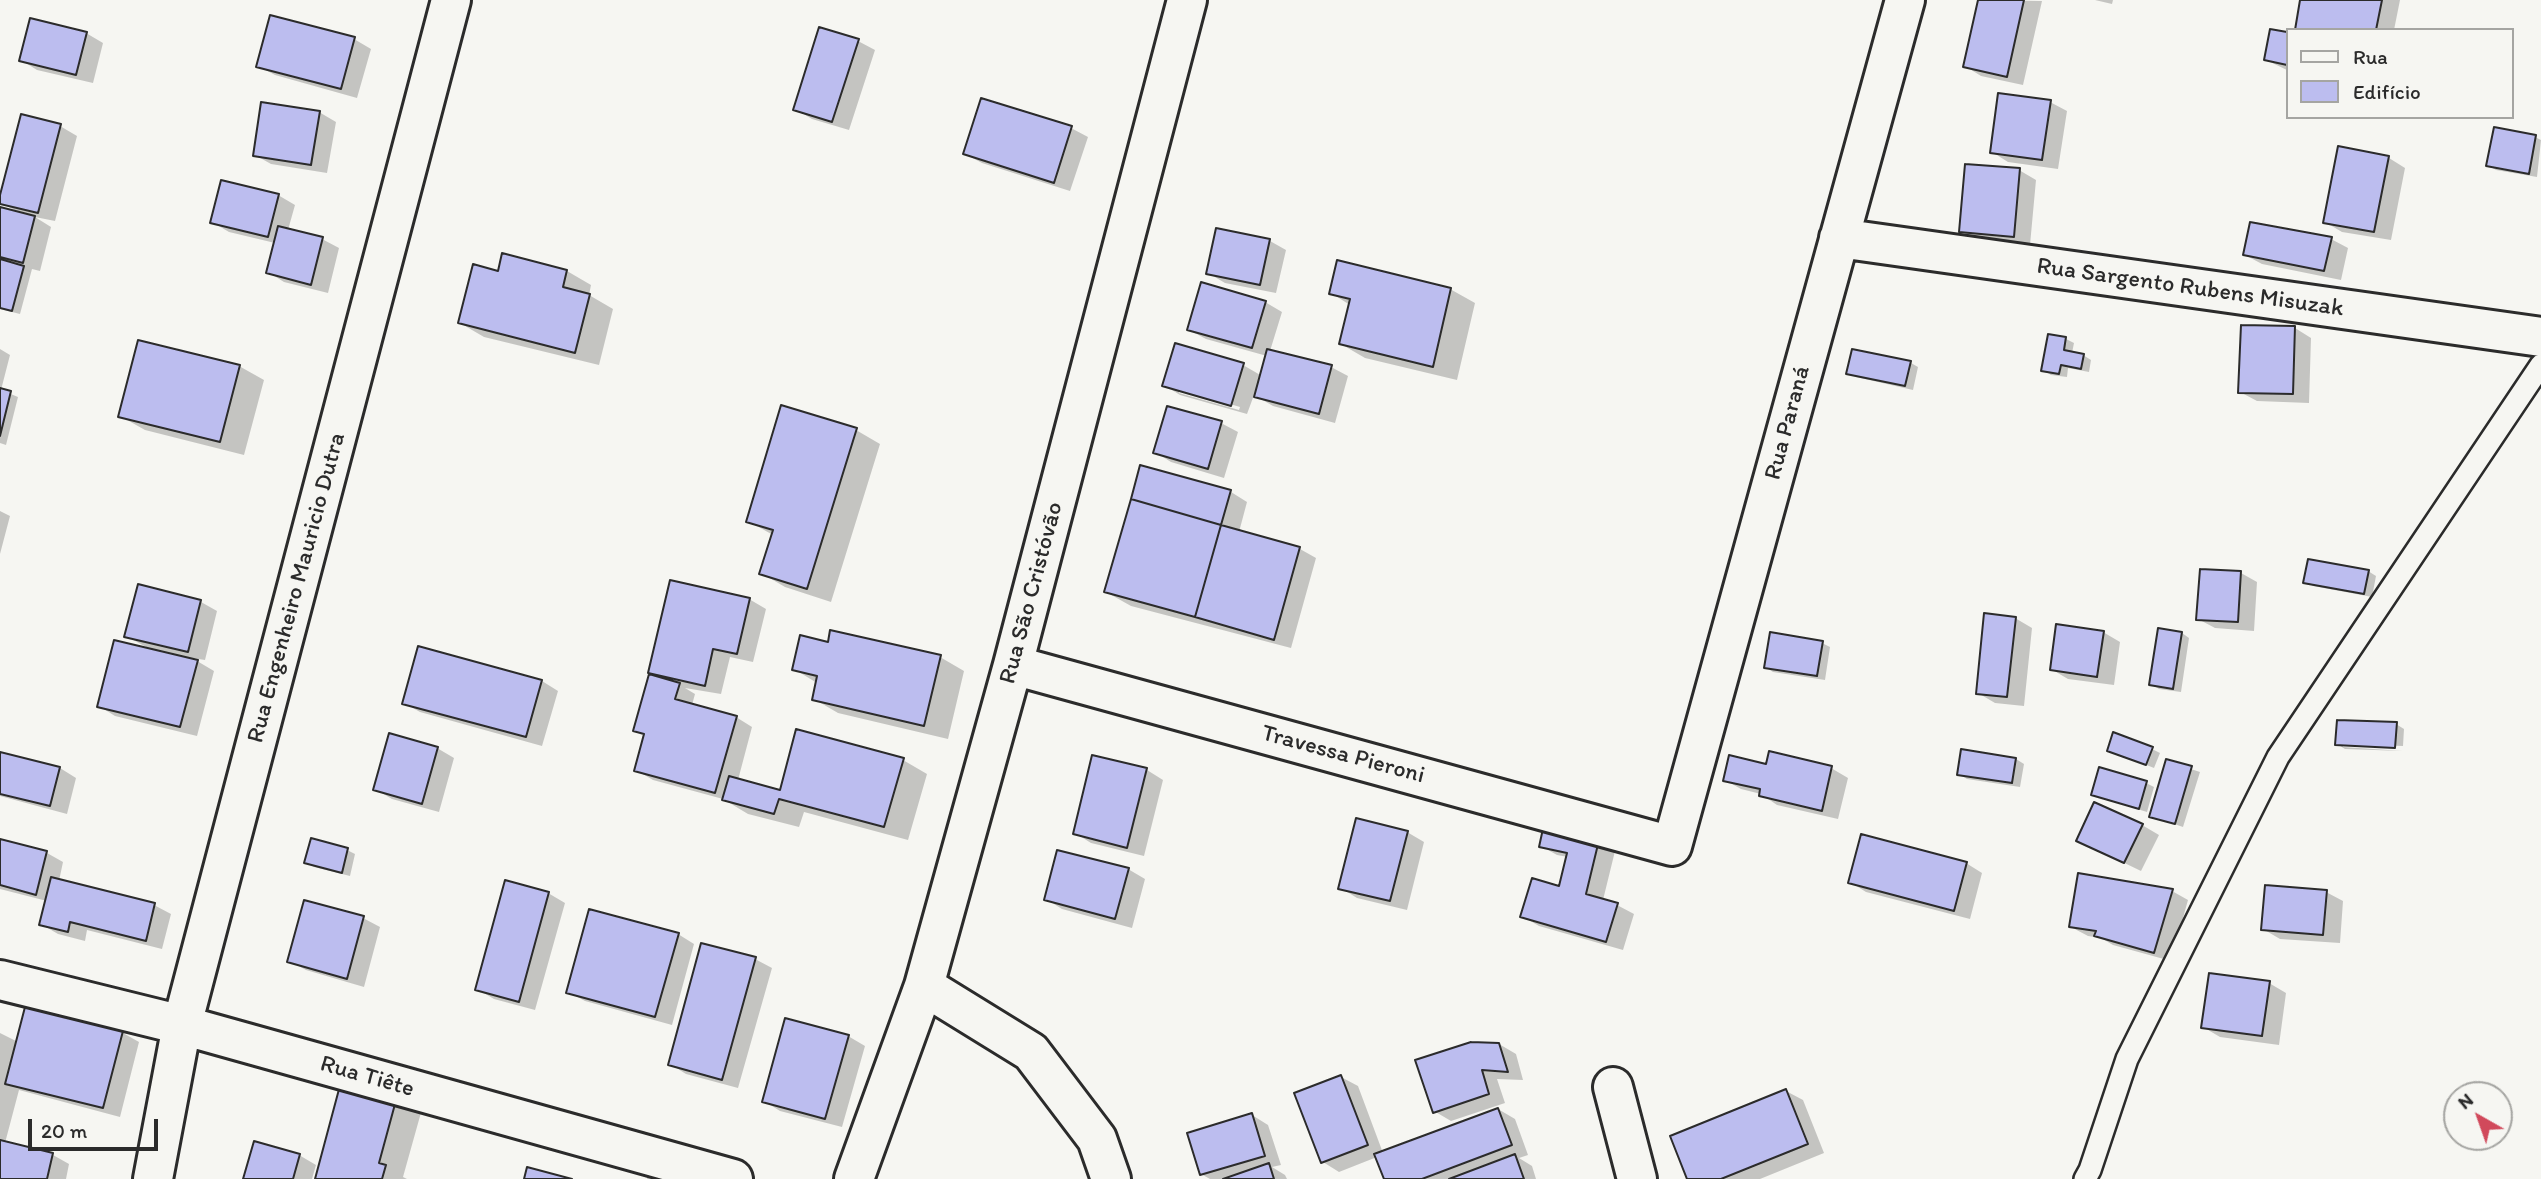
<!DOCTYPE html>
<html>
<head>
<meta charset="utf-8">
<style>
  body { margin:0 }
  #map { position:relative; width:2541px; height:1179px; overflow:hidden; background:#f6f6f2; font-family:Itim,sans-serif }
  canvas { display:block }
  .legend { position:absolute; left:2286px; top:28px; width:228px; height:91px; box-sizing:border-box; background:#f6f6f2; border:2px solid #a5a5a2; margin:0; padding:9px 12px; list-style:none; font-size:21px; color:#2b2b2b }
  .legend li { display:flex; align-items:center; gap:14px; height:35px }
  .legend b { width:35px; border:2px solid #a5a5a2 }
  .north { position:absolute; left:2443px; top:1081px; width:70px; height:70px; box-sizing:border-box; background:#f6f6f2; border:2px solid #a5a5a2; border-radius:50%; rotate:320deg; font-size:19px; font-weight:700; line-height:28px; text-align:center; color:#2b2b2b }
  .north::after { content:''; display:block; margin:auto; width:24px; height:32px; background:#d1495b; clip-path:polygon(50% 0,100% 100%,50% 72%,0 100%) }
  .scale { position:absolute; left:28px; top:1119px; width:130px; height:32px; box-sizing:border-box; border:4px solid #2b2b2b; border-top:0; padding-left:9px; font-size:21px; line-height:24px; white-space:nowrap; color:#2b2b2b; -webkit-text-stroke:5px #f6f6f2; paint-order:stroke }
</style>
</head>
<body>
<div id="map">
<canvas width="2541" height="1179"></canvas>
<ul class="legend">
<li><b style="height:9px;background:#f6f6f2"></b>Rua</li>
<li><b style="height:19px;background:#bcbdef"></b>Edifício</li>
</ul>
<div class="north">N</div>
<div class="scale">20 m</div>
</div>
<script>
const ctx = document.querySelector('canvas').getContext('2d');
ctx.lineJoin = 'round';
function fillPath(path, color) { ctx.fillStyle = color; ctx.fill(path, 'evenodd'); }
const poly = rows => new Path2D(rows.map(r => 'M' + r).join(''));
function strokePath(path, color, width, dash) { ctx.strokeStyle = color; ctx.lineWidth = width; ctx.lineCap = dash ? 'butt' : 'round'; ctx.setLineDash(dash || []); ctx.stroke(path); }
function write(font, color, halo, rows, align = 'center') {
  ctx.font = font + ' Itim,sans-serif'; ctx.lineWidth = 7; ctx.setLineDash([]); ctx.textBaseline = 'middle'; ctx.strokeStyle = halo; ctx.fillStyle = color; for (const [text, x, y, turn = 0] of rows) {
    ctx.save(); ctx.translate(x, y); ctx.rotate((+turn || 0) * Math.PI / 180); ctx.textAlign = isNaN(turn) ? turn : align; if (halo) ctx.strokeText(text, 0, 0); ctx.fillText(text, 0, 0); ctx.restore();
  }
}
fillPath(poly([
  [1979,0,2042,1,2023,85,1981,76,1965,66],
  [2095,0,2113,0,2112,4],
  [2302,0,2400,0,2394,30,2296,30],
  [2271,31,2287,34,2287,70,2266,60],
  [86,33,103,43,93,83,37,70,21,60],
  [354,39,371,49,357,98,275,75,258,66],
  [858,41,875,50,849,130,812,119,795,109],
  [2050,102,2067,111,2058,169,2008,162,1992,152],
  [319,112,336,122,327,173,271,164,255,155],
  [60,126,77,136,55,221,35,217,51,227,40,271,32,269,20,314,0,309,0,208,16,211,0,202],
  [1071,128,1088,137,1070,191,982,163,965,154],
  [2535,137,2541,140,2537,177,2496,170,2488,165],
  [2339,148,2389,158,2405,168,2391,240,2342,232,2325,222],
  [2019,170,2036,180,2030,245,1978,241,1961,231],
  [278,195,295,205,288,230,322,239,339,248,328,293,284,282,268,272,275,243,229,232,212,222],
  [2331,239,2348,248,2341,280,2262,264,2245,255],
  [1270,241,1286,250,1276,293,1225,283,1208,273],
  [567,271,591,285,589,295,613,309,599,365,484,337,460,323,499,273],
  [1450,289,1475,303,1457,380,1365,358,1341,344,1350,305,1331,293],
  [1265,302,1282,312,1270,351,1331,367,1348,376,1335,423,1273,406,1254,395,1247,414,1180,395,1164,385,1243,365,1262,376,1267,356,1206,339,1189,330],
  [1179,389,1240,407,1239,410,1179,393],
  [2295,328,2311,338,2309,403,2257,401,2240,392],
  [2066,339,2074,343,2072,353,2083,355,2091,360,2089,372,2068,368,2067,377,2051,375,2043,370],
  [0,349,10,355,1,390,18,397,6,445,0,443],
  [1911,363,1918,367,1913,390,1856,377,1848,373],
  [239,366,264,380,244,455,145,430,120,416],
  [1221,423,1238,432,1224,478,1171,462,1155,452],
  [856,430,880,444,831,602,785,587,761,573,773,535,748,521],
  [1142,468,1231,492,1247,502,1239,532,1300,549,1316,558,1291,648,1131,606,1106,592],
  [0,511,10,516,0,554],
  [2368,571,2376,576,2372,597,2313,586,2305,582],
  [2241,573,2257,582,2254,631,2215,628,2198,619],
  [671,582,749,599,766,609,753,662,730,657,721,694,685,688,695,694,692,705,736,717,752,727,738,780,781,792,903,760,927,774,908,840,804,812,799,827,748,814,723,799,653,780,636,770,646,736,635,730,651,674],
  [139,586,201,602,217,611,205,660,192,658,214,671,197,736,115,716,99,706,148,648,126,636],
  [2015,618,2032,628,2024,706,1995,703,1978,693],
  [2103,632,2120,642,2114,685,2068,679,2051,669],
  [2182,633,2189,638,2181,692,2159,689,2151,684],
  [1822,643,1830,647,1825,680,1773,672,1765,667],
  [829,644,940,657,964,671,948,739,838,713,814,699,817,683,794,669],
  [542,681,558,691,542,746,420,712,404,703],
  [2396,724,2404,729,2403,746,2343,744,2343,747,2403,751,2345,749,2337,744],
  [437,748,454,758,439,812,392,799,375,789],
  [2152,749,2160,753,2154,768,2109,750],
  [1962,751,2016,759,2024,764,2020,787,1967,779,1959,774],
  [0,754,60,768,76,778,67,814,0,796],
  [1093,757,1147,770,1163,780,1144,856,1091,843,1075,833],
  [2167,761,2200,772,2183,827,2151,816],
  [1767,766,1831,768,1848,778,1838,819,1777,805,1761,794,1741,789,1725,780],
  [2146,783,2154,787,2147,812,2101,798,2093,794],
  [2142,825,2159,835,2141,871,2079,841],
  [1545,826,1616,847,1603,900,1617,905,1634,914,1623,950,1539,926,1522,916,1560,888,1568,857,1557,855,1541,846],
  [1407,832,1424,842,1407,910,1357,898,1341,888],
  [0,841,47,853,63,862,59,881,154,905,171,914,162,949,87,930,85,941,58,934,41,924,47,901,0,889],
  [347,850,355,854,350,876,314,867,306,862],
  [1966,863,1982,873,1970,919,1866,892,1850,882],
  [1128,869,1145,879,1132,928,1062,909,1046,899],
  [2172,891,2188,900,2171,961,2113,945,2101,938,2088,936,2071,927],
  [2326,892,2343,901,2340,943,2280,939,2263,929],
  [548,893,565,903,535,1010,494,999,477,989],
  [363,918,380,927,364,987,306,970,289,961],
  [678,934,694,944,672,1025,585,1001,568,992],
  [755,959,772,968,738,1088,686,1074,670,1064],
  [2269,983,2286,993,2279,1045,2220,1037,2203,1027],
  [26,1009,123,1033,139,1042,120,1117,19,1090,5,1143,53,1155,69,1164,66,1179,0,1179,0,1033,18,1042],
  [848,1036,865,1046,842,1127,780,1111,764,1101],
  [1499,1044,1516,1054,1523,1080,1497,1079,1505,1103,1451,1121,1434,1111],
  [1341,1077,1358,1086,1383,1153,1498,1109,1515,1119,1528,1155,1519,1158,1532,1166,1536,1179,1385,1179,1377,1157,1339,1172,1323,1162],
  [344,1080,422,1109,403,1177,407,1179,316,1179],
  [1786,1091,1803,1100,1824,1153,1760,1179,1689,1179],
  [1252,1115,1268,1125,1281,1165,1272,1167,1285,1175,1287,1179,1210,1179,1201,1174],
  [299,1155,316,1165,312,1179,245,1179],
  [648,1174,671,1179,647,1179]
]), '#0003');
const building = poly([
  [1978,0,2024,0,2007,77,1963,67,1978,0],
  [2300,0,2382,0,2376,30,2295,30,2300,0],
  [270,15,355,37,341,89,256,67,270,15],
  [30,18,87,32,76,75,19,61,30,18],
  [819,27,859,39,832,122,793,110,819,27],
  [2270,29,2287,32,2287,65,2264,60,2270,29],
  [1998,93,2051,100,2042,160,1990,153,1998,93],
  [981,98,1072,126,1054,183,963,154,981,98],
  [261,102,320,111,311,165,253,156,261,102],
  [21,114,61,124,38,213,0,204,0,195,21,114],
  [2494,127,2536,135,2529,174,2486,166,2494,127],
  [2338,146,2389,156,2374,232,2323,223,2338,146],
  [1965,164,2020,168,2014,237,1959,232,1965,164],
  [221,180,279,194,268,237,210,223,221,180],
  [0,207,35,216,23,263,0,257,0,207],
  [2250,222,2332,237,2324,271,2243,255,2250,222],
  [278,226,323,237,311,285,266,273,278,226],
  [1216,228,1270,239,1260,285,1206,274,1216,228],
  [502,253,567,270,563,287,590,294,575,353,458,323,473,264,498,271,502,253],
  [0,259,24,266,12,311,0,308,0,259],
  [1337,260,1451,288,1433,367,1339,344,1350,299,1329,294,1337,260],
  [1201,282,1266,301,1252,348,1187,330,1201,282],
  [2241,325,2295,326,2293,394,2238,393,2241,325],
  [2048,334,2066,337,2064,350,2084,354,2081,369,2061,365,2059,374,2041,371,2048,334],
  [138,340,240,365,220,442,118,417,138,340],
  [1175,343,1244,363,1231,406,1162,386,1175,343],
  [1267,349,1332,365,1319,414,1254,397,1267,349],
  [1852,349,1911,361,1905,386,1846,374,1852,349],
  [0,388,11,391,0,436,0,388],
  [781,405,857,428,807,589,759,574,773,530,746,522,781,405],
  [1167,406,1222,421,1208,469,1153,453,1167,406],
  [1140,465,1231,490,1221,525,1131,499,1140,465],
  [1131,499,1221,525,1195,617,1104,592,1131,499],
  [1221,525,1300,547,1274,640,1195,617,1221,525],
  [2308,559,2369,570,2364,594,2303,583,2308,559],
  [2200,569,2241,571,2238,622,2196,620,2200,569],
  [670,580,750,598,737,654,713,649,705,686,648,673,670,580],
  [138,584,201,600,188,652,124,637,138,584],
  [1984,613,2016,617,2007,697,1976,694,1984,613],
  [2056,624,2104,631,2097,677,2050,670,2056,624],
  [2158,628,2182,632,2173,689,2149,685,2158,628],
  [830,630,941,655,924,726,812,700,817,676,792,670,800,635,828,642,830,630],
  [1770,632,1823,641,1817,676,1764,668,1770,632],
  [114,640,198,660,180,727,97,707,114,640],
  [418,646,542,680,526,737,402,704,418,646],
  [649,674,680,683,675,699,737,716,715,793,634,771,644,734,633,731,649,674],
  [2337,720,2397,722,2395,748,2335,745,2337,720],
  [796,729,904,758,884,827,779,799,774,814,722,800,729,776,780,790,796,729],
  [2113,732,2153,747,2146,765,2107,751,2113,732],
  [389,733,438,747,422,804,373,790,389,733],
  [1961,749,2016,758,2012,783,1957,775,1961,749],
  [1769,751,1832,766,1822,811,1759,796,1760,789,1723,781,1729,755,1766,764,1769,751],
  [0,752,60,767,50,806,0,794,0,752],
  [1092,755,1147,768,1127,848,1073,834,1092,755],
  [2166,759,2192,766,2175,824,2149,817,2166,759],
  [2099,767,2147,781,2139,809,2091,795,2099,767],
  [2094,802,2143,824,2124,863,2076,841,2094,802],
  [1356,818,1408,831,1390,901,1338,889,1356,818],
  [1544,824,1600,836,1586,894,1618,903,1606,942,1520,917,1532,878,1559,886,1567,853,1539,847,1544,824],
  [1861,834,1967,862,1954,911,1848,883,1861,834],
  [311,838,348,848,342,873,304,863,311,838],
  [0,839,47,851,36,895,0,885,0,839],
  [1057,850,1129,868,1115,919,1044,900,1057,850],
  [2078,873,2173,889,2154,953,2094,936,2096,931,2069,927,2078,873],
  [51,877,155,903,146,941,70,922,68,932,39,925,51,877],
  [505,880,549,892,519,1002,475,990,505,880],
  [2265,885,2327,890,2323,935,2261,930,2265,885],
  [304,900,364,916,347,979,287,962,304,900],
  [589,909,679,933,655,1017,566,993,589,909],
  [701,943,756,957,722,1080,668,1065,701,943],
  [2209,973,2270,981,2262,1036,2201,1028,2209,973],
  [25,1007,123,1031,103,1108,5,1084,25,1007],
  [785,1018,849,1035,825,1119,762,1102,785,1018],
  [1471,1042,1499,1043,1508,1072,1482,1070,1489,1094,1433,1113,1415,1060,1471,1042],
  [1341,1075,1368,1145,1321,1163,1294,1093,1341,1075],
  [342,1078,398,1093,379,1163,386,1165,382,1179,315,1179,342,1078],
  [1786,1089,1808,1144,1721,1179,1687,1179,1670,1136,1786,1089],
  [1498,1108,1512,1145,1422,1179,1384,1179,1374,1154,1498,1108],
  [1252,1113,1265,1156,1200,1175,1187,1133,1252,1113],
  [0,1140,53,1153,47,1179,0,1179,0,1140],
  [254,1141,300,1154,293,1179,243,1179,254,1141],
  [1515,1154,1524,1179,1449,1179,1515,1154],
  [1269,1163,1274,1179,1223,1179,1269,1163],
  [527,1167,572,1179,524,1179,527,1167]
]);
fillPath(building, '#bcbdef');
strokePath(building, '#2b2b2b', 2);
const lane = poly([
  [2085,1179,2090,1170,2127,1059,2278,757,2541,365]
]);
const street = poly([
  [1839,238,2541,337],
  [1013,665,1672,846,1905,0],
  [0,980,182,1025,733,1179],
  [924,986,1031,1052,1097,1139,1111,1179],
  [1613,1087,1637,1179],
  [153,1179,182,1025,451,0],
  [854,1179,924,986,1013,665,1187,0]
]);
strokePath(lane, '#2b2b2b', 26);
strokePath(street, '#2b2b2b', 44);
strokePath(lane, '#f6f6f2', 21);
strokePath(street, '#f6f6f2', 38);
write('24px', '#2b2b2b', '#f6f6f2', [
  ["Rua Sargento Rubens Misuzak",2190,288,8],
  ["Rua Paraná",1788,423,-75],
  ["Rua Engenheiro Mauricio Dutra",297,588,-75],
  ["Rua São Cristóvão",1032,593,-75],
  ["Travessa Pieroni",1343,755,15],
  ["Rua Tiête",367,1077,16]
]);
</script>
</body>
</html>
